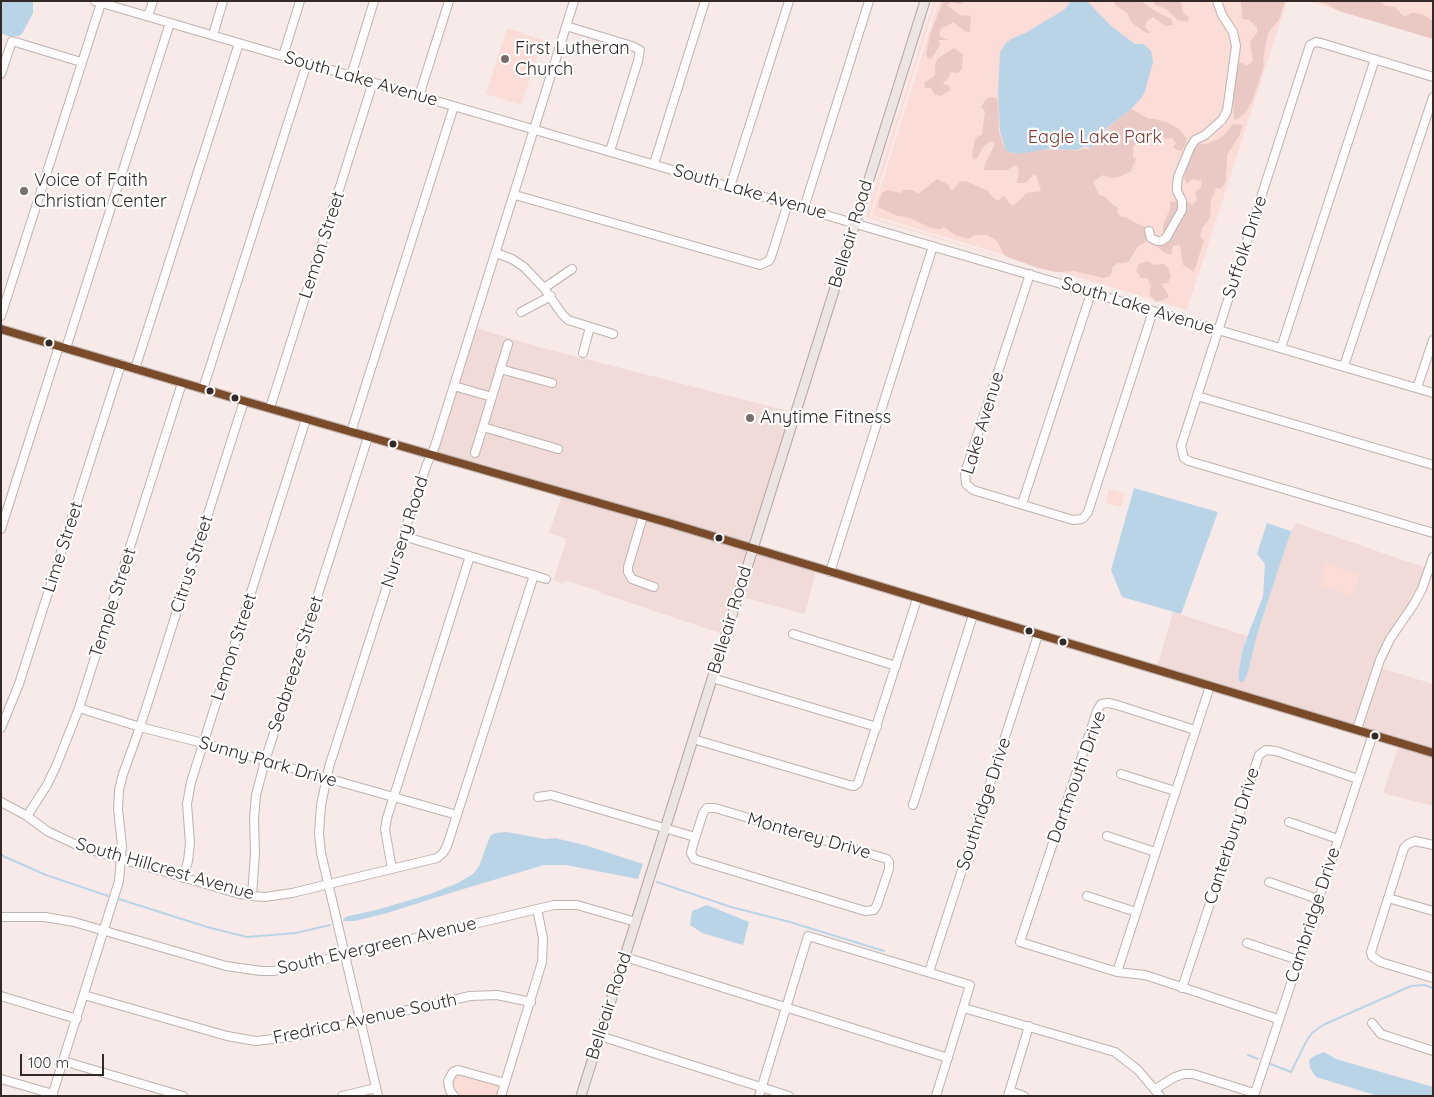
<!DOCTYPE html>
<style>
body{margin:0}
#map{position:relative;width:1434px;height:1097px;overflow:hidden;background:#f8eae8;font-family:Quicksand,sans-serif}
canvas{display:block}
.frame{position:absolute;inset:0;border:2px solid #342927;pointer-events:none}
.scale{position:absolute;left:20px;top:1054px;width:84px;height:22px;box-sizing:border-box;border:2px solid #342927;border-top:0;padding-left:6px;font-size:15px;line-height:18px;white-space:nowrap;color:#342927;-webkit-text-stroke:4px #fff;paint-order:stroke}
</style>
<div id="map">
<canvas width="1434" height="1097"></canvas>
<div class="frame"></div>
<div class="scale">100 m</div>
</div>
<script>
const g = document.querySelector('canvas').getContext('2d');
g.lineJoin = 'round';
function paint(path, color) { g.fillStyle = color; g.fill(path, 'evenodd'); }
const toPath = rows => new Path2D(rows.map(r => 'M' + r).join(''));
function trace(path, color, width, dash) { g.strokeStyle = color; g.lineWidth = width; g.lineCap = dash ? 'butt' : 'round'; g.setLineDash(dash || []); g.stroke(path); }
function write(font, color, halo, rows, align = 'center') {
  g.font = font + ' Quicksand,sans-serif'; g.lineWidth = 4.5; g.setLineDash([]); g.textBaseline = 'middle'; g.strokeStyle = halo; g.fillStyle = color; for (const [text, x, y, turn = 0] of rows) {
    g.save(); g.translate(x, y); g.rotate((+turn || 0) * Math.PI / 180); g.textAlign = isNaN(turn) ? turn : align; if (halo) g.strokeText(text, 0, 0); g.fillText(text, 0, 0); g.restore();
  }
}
paint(toPath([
 [476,328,539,347,792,412,750,545,551,486,498,468,436,452,456,389,487,398,470,455,475,456,484,430,561,453,562,448,485,425,502,372,554,387,556,382,503,367,509,346,504,344,489,393,458,384],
 [562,495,639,518,624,572,625,577,630,582,656,590,657,585,633,577,631,568,646,520,748,551,723,634,601,593,599,591,567,581,564,581,563,584,553,580,567,539,549,533],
 [1296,523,1426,568,1419,588,1411,603,1377,659,1354,726,1157,667,1173,612,1247,636,1243,648,1238,675,1240,683,1243,681,1248,672,1257,635,1291,531],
 [755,553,816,571,805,614,741,597],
 [1381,668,1433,684,1433,750,1361,728],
 [1399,745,1433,756,1433,806,1383,793]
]), '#f1dbd8');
paint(toPath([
 [934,1,936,1,870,214,872,217,1002,257,1006,259,866,217],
 [939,1,1287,1,1187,310,872,215],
 [1307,1,1433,1,1433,38],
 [507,28,543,40,521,105,486,94],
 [1109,489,1125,493,1121,507,1105,503],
 [1326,564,1360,575,1353,596,1319,585],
 [459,1073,497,1084,499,1088,497,1096,461,1096,453,1092,451,1084,453,1077]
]), '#fbdcd6');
paint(toPath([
 [943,1,964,1,961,4,951,2,947,5,960,15,971,16,970,32,965,31,953,22,947,26,941,28,939,36,949,40,939,40,940,45,932,58,928,59,926,54,930,35],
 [1114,1,1139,1,1144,3,1153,10,1171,19,1173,25,1165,26,1153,17,1147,21,1145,27,1151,33,1146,33,1131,22,1127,13,1115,5],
 [1154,1,1180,1,1182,6,1183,14,1189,17,1188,22,1178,20,1166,9,1155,5],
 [1241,1,1285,1,1279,20,1271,29,1267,37,1263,61,1264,66,1252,101,1246,112,1238,119,1234,120,1233,93,1237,64,1242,62,1246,66,1253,61,1250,42,1257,33,1257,27,1249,20,1242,19],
 [1314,1,1381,1,1385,6,1395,7,1404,17,1412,13,1422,14,1433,21,1433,39,1339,11,1327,4],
 [954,48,963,54,962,69,957,73,950,72,949,77,944,82,943,85,948,85,951,90,940,96,934,94,931,88,925,88,924,83,935,75,935,64,938,58],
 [991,97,996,98,998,101,999,132,1002,142,1006,151,1014,154,1044,150,1072,150,1076,151,1083,149,1089,149,1098,144,1108,128,1131,109,1149,119,1156,119,1168,123,1179,129,1187,139,1182,151,1177,150,1173,147,1176,143,1172,138,1166,139,1160,133,1142,137,1133,147,1133,157,1136,159,1131,171,1119,177,1111,178,1103,175,1093,182,1099,195,1104,196,1113,205,1118,208,1117,213,1121,217,1126,217,1139,225,1148,228,1146,242,1138,246,1129,261,1124,263,1118,263,1112,267,1112,272,1110,276,1103,278,1074,271,1056,272,1038,268,1005,256,997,241,987,235,974,235,969,239,955,235,944,227,941,229,931,228,910,218,895,215,878,207,879,200,882,193,888,190,900,193,904,190,913,190,918,194,937,179,949,185,951,191,960,182,966,181,988,191,993,198,999,201,1002,197,1005,196,1009,203,1013,206,1027,193,1041,191,1037,177,1034,174,1026,183,1017,183,1019,170,1016,165,1007,170,984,170,985,164,995,144,991,141,984,146,977,158,973,160,972,154,975,140,978,136,982,135,985,111,981,107,987,98],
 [1233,124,1243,125,1239,136,1227,155,1226,181,1221,189,1216,188,1211,200,1210,218,1202,228,1200,237,1204,240,1194,272,1183,265,1180,245,1173,246,1171,255,1163,252,1157,246,1163,237,1163,225,1170,209,1170,202,1185,200,1192,205,1197,200,1195,192,1201,187,1202,181,1192,179,1187,184,1184,178,1189,158,1194,149,1199,144,1207,144,1222,137],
 [1147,261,1154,265,1163,264,1168,268,1171,275,1168,283,1161,284,1165,289,1169,297,1163,300,1156,302,1149,294,1151,286,1147,278,1141,278,1136,270,1139,264]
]), '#eac8c3');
paint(toPath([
 [1,1,33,1,33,13,22,34,19,36,8,36,1,33],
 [1071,1,1087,1,1111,26,1135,44,1144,44,1151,51,1153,62,1145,91,1142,97,1130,110,1108,127,1096,145,1090,148,1085,146,1077,150,1049,149,1017,154,1006,151,1000,131,998,93,1000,52,1006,43,1013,38,1025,33,1064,10],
 [1134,488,1218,512,1181,614,1122,597,1111,570],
 [1267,523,1291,531,1257,635,1248,672,1244,681,1240,683,1238,675,1243,648,1263,596,1265,564,1257,554],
 [507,832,545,839,555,838,588,846,643,864,638,879,566,865,544,865,460,890,387,913,355,921,343,921,345,917,349,916,380,909,430,894,458,883,473,874,479,866,490,836,495,833],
 [707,905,749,922,743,945,702,933,690,925,692,911],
 [1324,1052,1336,1059,1433,1087,1433,1096,1378,1096,1316,1077,1310,1068,1309,1060,1314,1056]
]), '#bad4e7');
trace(toPath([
 [1,854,5,857,46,875,108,896],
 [657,882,731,907,790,922,884,951],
 [119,899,207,927,247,937,296,933,330,925],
 [1248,1055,1258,1059],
 [1268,1063,1291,1072,1307,1040,1312,1033,1323,1025,1411,986,1425,985,1433,988]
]), '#bad4e7', 2);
const minor = toPath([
 [95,1,1433,393],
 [148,16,153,1],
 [566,26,632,46,640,50,638,61,610,151],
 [213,35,223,1],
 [283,56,300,1],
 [1,74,12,41,81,62],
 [351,76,374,1],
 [1433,77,1321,43,1316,42,1310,45,1181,446,1184,458,1189,461,1433,533],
 [419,96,449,1],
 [654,164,705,1],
 [730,187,789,1],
 [515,195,760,265,769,261,771,257,788,203],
 [804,208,869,1],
 [1149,231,1151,238,1157,241,1161,241,1166,238,1182,210,1182,201,1177,191,1177,186,1178,177,1190,148,1195,140,1205,135,1222,120,1227,111,1236,46,1233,32,1222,15,1217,1],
 [496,253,512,259,524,267,544,288,562,314,568,320,613,334],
 [1030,274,965,473,966,484,973,490,1073,520,1082,519,1085,516,1088,512,1153,311],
 [544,288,572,269],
 [521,312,551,296],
 [1,316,101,3],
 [1,329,244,401,669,523,1433,753],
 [66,348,170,23],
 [1281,348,1375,59],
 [583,353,590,327],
 [1344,366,1433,97],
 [135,369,239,43],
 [500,369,552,383],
 [454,386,492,397],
 [1417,388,1433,340],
 [203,389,307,63],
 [1197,396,1433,465],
 [270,408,373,82],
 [483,427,558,449],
 [351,432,454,106],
 [475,453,508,344],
 [1022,504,1091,293],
 [643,516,628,567,628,572,632,579,654,587],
 [1,529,59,346],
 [403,536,546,579],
 [830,572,933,246],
 [793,634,896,666],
 [712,678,877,727],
 [79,708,140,727,203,743,457,815],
 [1,728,19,684,121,364],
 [1357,729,1380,660,1390,639,1414,604,1422,589,1433,557],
 [1195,730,1117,705,1108,703,1101,704,1097,711,1020,942,1117,972,1145,975,1278,1019],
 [693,739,849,785,854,786,858,783,917,599],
 [1121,774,1175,791],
 [538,797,551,795,695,837],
 [1,802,27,816,47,831,81,847,236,893,252,896,265,897,292,893,437,858,443,853,447,846,534,575],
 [913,805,973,615],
 [707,808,715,808,887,859,889,862,889,869,877,905,874,910,865,911,694,859,691,853,693,845,703,813,707,808],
 [27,816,47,785,57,764,79,708,182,383],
 [1289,822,1338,839],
 [1107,836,1155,852],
 [1433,845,1415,841,1408,844,1404,848,1371,952,1372,956,1380,962,1433,978],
 [392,869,385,829,387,818,470,556],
 [183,878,188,861,190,843,187,804,191,782,306,419],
 [1269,882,1318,899],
 [252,896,255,853,254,819,256,795,265,761,368,437],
 [1087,896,1136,912],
 [1388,898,1433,911],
 [1,917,45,917,74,922,226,966,261,971,273,971,302,965,554,905,577,905,636,922],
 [1247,943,1298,960],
 [625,957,948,1058],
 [929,972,1038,635],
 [1117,972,1210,686],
 [1182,988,1259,755,1266,750,1276,751,1358,779],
 [84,995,227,1036,256,1041,290,1037,470,996,497,995,531,1002],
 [1,996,77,1019],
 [964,1008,1115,1052,1138,1070,1160,1096],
 [1372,1023,1381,1034,1433,1051],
 [600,1036,789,1096],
 [63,1061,183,1096],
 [1,1079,53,1094],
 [1155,1089,1175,1077,1184,1074,1193,1074,1254,1093],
 [1010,1091,1024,1096],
 [52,1096,119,881,122,846,118,809,119,790,123,774,140,727,244,401],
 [342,1096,376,1088],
 [378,1096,321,853,319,833,321,805,329,767,403,536,427,464,435,446,574,1],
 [454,1096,450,1091,448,1081,453,1072,458,1070,505,1083],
 [501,1096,542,962,543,938,537,909],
 [759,1096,808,936,970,985,936,1096],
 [1008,1096,1029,1026],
 [1254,1096,1373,734]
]);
const major = toPath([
 [581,1096,925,1]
]);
trace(minor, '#bdb2b0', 10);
trace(major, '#b5a5a2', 11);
trace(minor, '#fefcfc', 8);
trace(major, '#ede5e4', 9);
trace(toPath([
 [1,329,244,401,669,523,1433,753]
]), '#7a4b2a', 8);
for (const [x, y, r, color] of [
 [505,59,5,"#796d6b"],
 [24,191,5,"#796d6b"],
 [49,343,4.5,"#342927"],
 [210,391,4.5,"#342927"],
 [235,398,4.5,"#342927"],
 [750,418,5,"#796d6b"],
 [393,444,4.5,"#342927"],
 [719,538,4.5,"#342927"],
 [1029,631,4.5,"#342927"],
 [1063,642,4.5,"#342927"],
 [1375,736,4.5,"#342927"]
]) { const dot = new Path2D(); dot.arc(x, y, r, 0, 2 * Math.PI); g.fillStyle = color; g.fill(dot); trace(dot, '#fff', 2); }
write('18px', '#342927', '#fff', [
 ["First Lutheran",515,49],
 ["Church",515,70],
 ["Voice of Faith",34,181],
 ["Christian Center",34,202],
 ["Anytime Fitness",760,418]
], 'left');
write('18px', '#342927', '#fff', [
 ["South Lake Avenue",361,79,16],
 ["South Lake Avenue",750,192,16],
 ["Belleair Road",851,234,-73],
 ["Lemon Street",322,245,-72],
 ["Suffolk Drive",1245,247,-72],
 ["South Lake Avenue",1138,306,17],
 ["Lake Avenue",983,423,-73],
 ["Nursery Road",405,532,-72],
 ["Lime Street",63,547,-72],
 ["Citrus Street",192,564,-72],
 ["Temple Street",113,603,-72],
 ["Belleair Road",730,620,-73],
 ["Lemon Street",234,647,-72],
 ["Seabreeze Street",296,664,-72],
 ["Sunny Park Drive",268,762,16],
 ["Dartmouth Drive",1077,777,-70],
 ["Southridge Drive",984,804,-72],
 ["Monterey Drive",809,836,16],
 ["Canterbury Drive",1232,836,-72],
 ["South Hillcrest Avenue",165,869,16],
 ["Cambridge Drive",1313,915,-72],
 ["South Evergreen Avenue",377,946,-13],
 ["Belleair Road",609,1006,-72],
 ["Fredrica Avenue South",365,1019,-12]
]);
write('18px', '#7e3e34', '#fff', [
 ["Eagle Lake Park",1095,138]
]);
</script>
